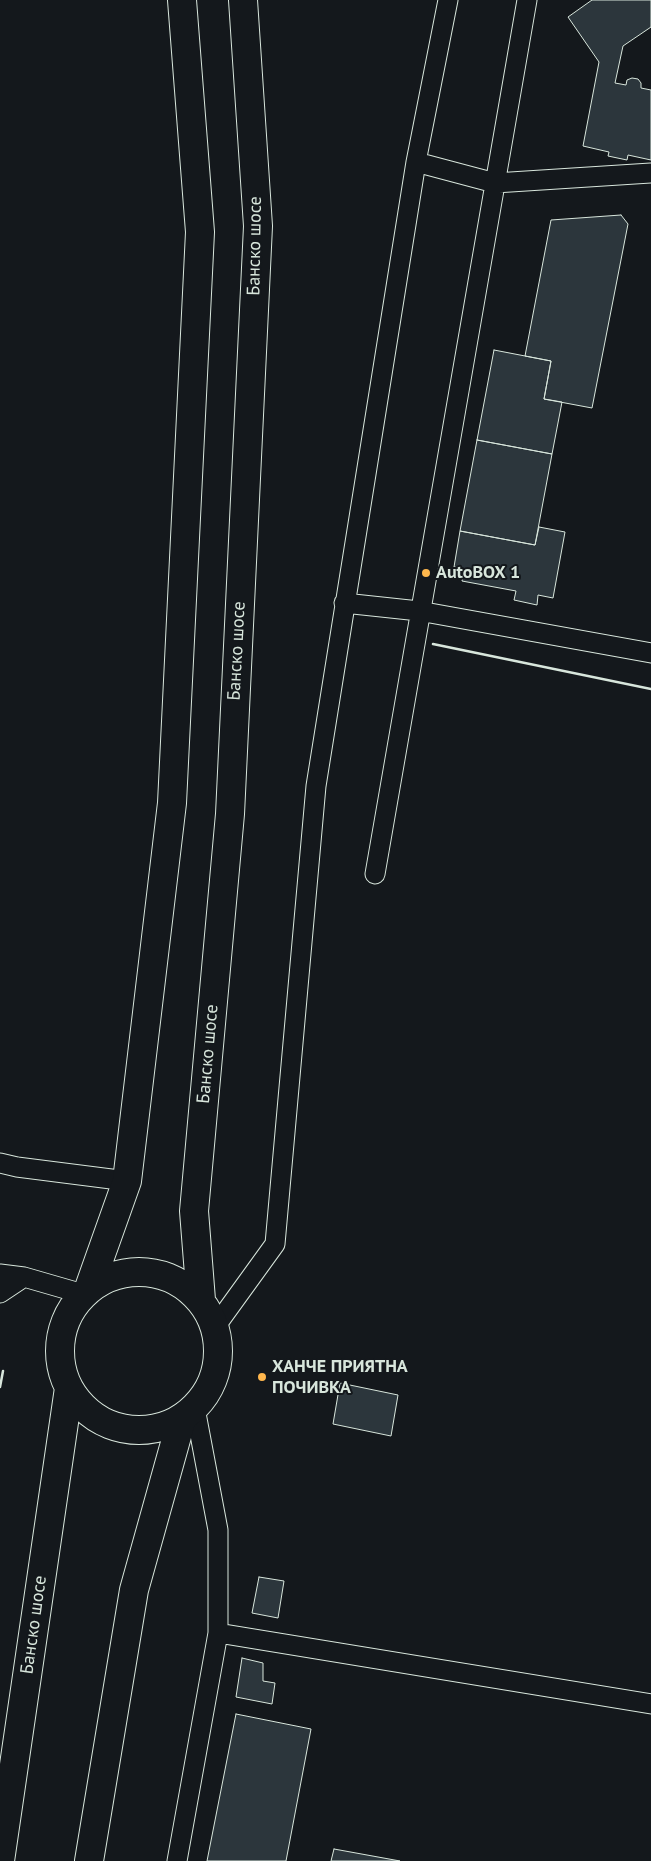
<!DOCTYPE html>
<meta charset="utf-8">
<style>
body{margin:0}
canvas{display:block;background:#14181c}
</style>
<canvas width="651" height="1861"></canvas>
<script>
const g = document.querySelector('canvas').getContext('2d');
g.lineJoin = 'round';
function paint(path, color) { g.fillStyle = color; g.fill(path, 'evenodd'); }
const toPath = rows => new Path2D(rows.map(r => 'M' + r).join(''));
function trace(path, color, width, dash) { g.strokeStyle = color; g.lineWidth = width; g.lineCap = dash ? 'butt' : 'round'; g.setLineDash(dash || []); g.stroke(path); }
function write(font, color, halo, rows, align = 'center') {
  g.font = font + ' "PT Sans",sans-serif'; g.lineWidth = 4; g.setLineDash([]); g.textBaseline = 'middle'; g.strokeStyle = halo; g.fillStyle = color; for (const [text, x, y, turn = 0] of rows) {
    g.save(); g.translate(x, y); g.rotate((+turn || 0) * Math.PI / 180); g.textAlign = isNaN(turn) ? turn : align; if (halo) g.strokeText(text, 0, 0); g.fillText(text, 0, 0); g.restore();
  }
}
const building = toPath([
 [592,0,651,0,651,27,623,46,615,83,626,85,627,80,632,78,638,79,641,83,641,88,651,90,651,160,628,155,627,160,608,156,609,152,583,146,599,62,568,17,592,0],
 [621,215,628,224,592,408,544,399,551,361,525,356,551,220,621,215],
 [494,350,551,361,544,399,562,402,552,454,477,440,494,350],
 [477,440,552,454,535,545,460,531,477,440],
 [539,527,565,532,553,598,538,595,537,605,514,600,516,591,462,581,464,569,454,567,460,531,535,545,539,527],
 [340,1383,398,1395,391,1436,333,1424,340,1383],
 [259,1577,284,1581,278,1618,252,1613,259,1577],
 [242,1658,263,1663,263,1681,275,1683,272,1704,236,1697,242,1658],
 [236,1714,311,1729,286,1861,207,1861,236,1714],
 [334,1849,400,1861,331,1861,334,1849]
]);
paint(building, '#2c363c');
trace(building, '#d8e6dc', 1);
const service = toPath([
 [416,162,495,183,651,173],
 [344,603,419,611,651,653],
 [375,874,527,0],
 [0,1163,17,1167,127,1181],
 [0,1274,24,1277,83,1294],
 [0,1293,24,1277],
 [215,1327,275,1244,316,786,416,162,448,0],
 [195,1408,218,1530,218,1633,651,1704],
 [177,1861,218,1633]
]);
const secondary = toPath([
 '60 1351a79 79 0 1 1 158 0a79 79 0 1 1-158 0Z',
 [89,1288,127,1181,172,803,200,232,182,0],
 [201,1300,194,1211,230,814,258,226,243,0],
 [0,1861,69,1388],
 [89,1861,134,1590,182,1418]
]);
trace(service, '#d8e6dc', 21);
trace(secondary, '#d8e6dc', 30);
trace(service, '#14181c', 19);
trace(secondary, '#14181c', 28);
trace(toPath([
 [433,644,651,689],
 [0,1387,3,1371]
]), '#d8e6dc', 2.5);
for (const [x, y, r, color] of [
 [426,573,5,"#ffb74d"],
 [262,1377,5,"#ffb74d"]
]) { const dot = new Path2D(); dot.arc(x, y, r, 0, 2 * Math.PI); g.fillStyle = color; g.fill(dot); trace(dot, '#14181c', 2); }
write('18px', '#d8e6dc', '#14181c', [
 ["Банско шосе",255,246,-89],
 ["Банско шосе",237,651,-87],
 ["Банско шосе",208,1054,-85],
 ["Банско шосе",34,1625,-82]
]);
write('bold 18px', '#d8e6dc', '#14181c', [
 ["AutoBOX 1",436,573],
 ["ХАНЧЕ ПРИЯТНА",272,1367],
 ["ПОЧИВКА",272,1388]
], 'left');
</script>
